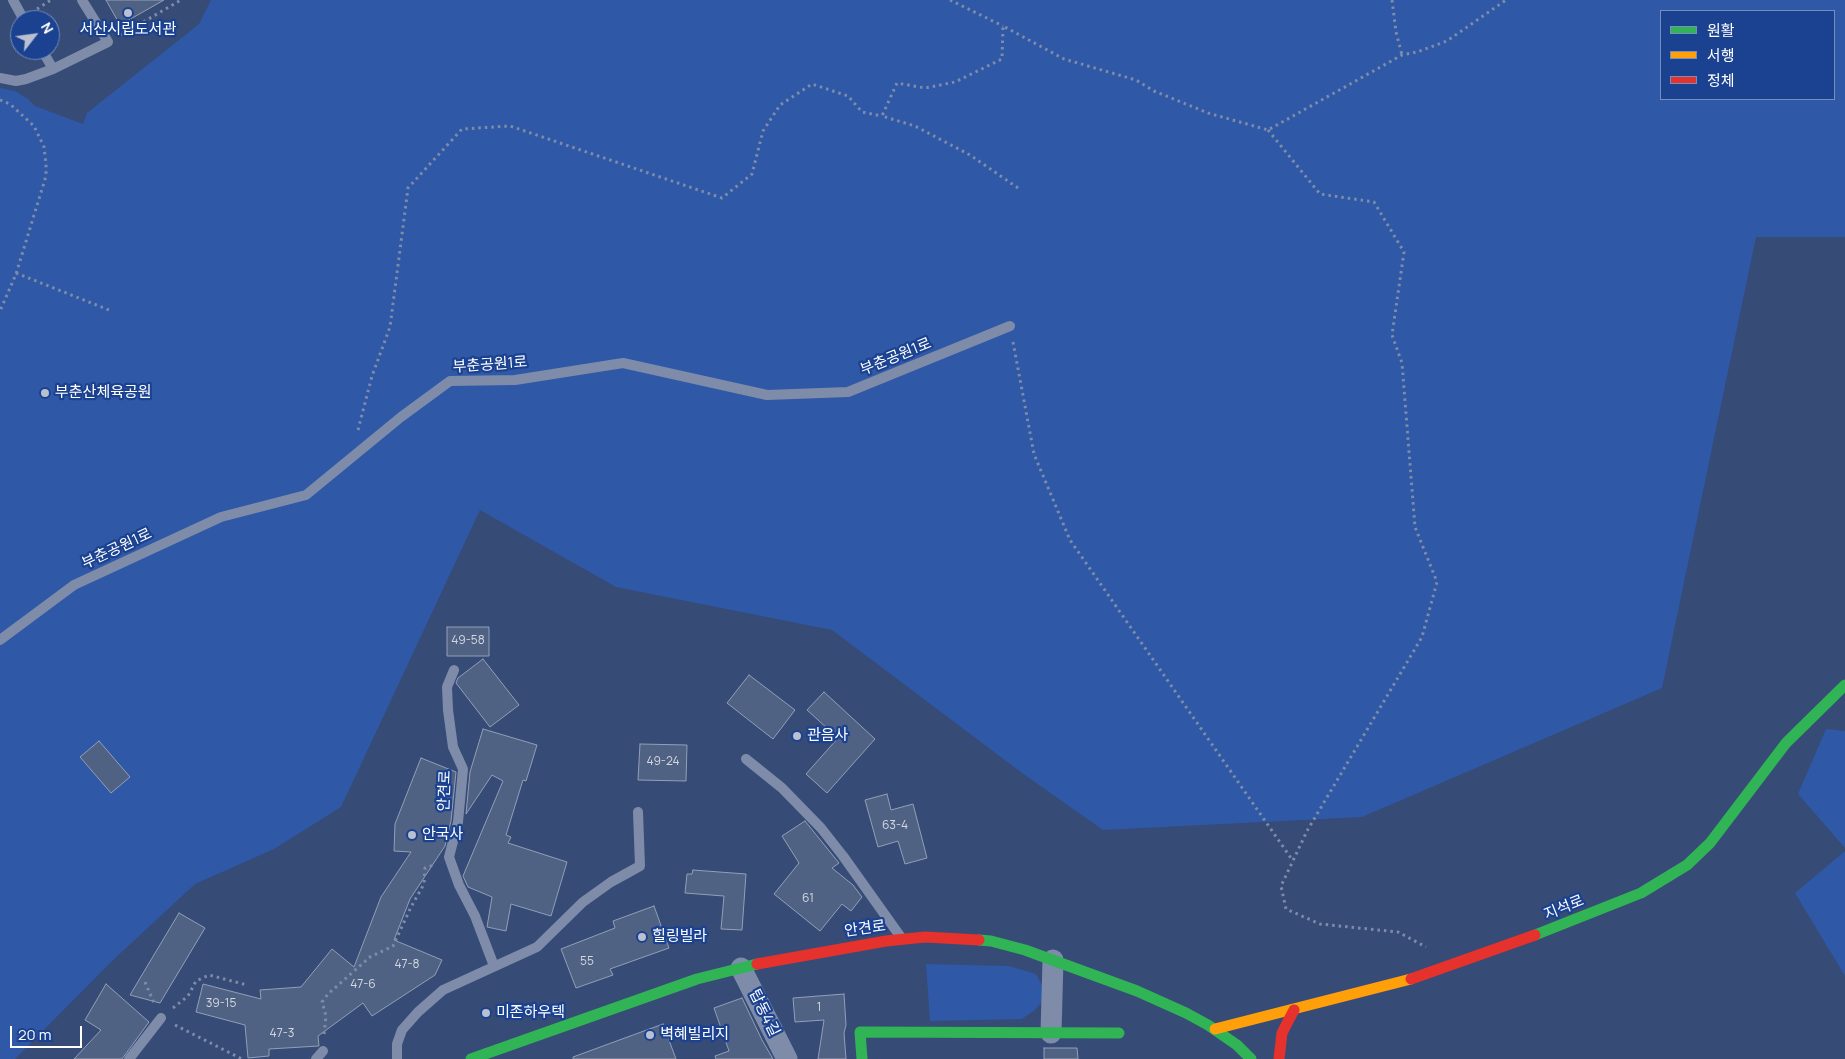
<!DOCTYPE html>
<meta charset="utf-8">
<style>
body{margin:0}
#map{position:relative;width:1845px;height:1059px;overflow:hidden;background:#364b76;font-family:Manrope,"Noto Sans KR",sans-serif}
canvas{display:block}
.legend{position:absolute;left:1660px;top:10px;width:175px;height:90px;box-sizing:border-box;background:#1b4291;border:1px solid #768ebd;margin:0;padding:6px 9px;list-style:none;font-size:15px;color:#fff}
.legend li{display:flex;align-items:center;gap:10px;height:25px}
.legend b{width:25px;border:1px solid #768ebd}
.north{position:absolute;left:10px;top:10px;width:50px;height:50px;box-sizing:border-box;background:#1b4291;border:1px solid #768ebd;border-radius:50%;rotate:60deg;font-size:14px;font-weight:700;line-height:20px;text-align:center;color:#fff}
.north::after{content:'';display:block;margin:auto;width:18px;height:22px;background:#b9c0cf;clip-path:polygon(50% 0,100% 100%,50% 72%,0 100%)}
.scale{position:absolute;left:10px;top:1026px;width:72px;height:22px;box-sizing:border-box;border:2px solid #fff;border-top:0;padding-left:6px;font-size:15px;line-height:18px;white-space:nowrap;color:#fff;-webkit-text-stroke:4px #1b4291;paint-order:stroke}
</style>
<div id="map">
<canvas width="1845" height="1059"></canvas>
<ul class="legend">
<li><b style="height:6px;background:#30b455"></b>원활</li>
<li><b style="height:6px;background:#ff9f0a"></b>서행</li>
<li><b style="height:6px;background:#e5322d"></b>정체</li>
</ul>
<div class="north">N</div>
<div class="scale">20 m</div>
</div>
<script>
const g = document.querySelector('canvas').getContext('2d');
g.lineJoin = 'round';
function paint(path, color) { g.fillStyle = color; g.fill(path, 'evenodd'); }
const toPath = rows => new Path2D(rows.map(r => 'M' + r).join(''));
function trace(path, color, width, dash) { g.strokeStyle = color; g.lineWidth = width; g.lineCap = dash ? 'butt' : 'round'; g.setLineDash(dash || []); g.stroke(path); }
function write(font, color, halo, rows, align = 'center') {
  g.font = font + ' Manrope,"Noto Sans KR",sans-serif'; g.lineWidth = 4.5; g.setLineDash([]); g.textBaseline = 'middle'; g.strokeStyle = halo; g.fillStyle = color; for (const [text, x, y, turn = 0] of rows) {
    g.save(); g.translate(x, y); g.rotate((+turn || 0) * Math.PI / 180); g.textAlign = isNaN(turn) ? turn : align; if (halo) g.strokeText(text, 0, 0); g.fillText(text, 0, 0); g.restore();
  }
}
paint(toPath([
 [211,0,1845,0,1845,237,1756,237,1662,688,1362,817,1103,830,1022,773,832,630,616,587,480,510,341,807,274,849,195,884,111,962,15,1059,0,1059,0,88,15,91,28,99,35,106,83,124,87,113,199,24],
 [1661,11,1834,11,1834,99,1661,99],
 [1826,729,1845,731,1845,848,1798,794],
 [1845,851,1845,976,1795,893],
 [926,964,1009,966,1036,974,1044,989,1044,1000,1035,1010,1022,1019,930,1021]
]), '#2f58a7');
const building = toPath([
 [106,0,164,0,120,25,106,0],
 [447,627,489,627,489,656,447,656,447,627],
 [483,659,519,705,490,727,456,683,458,678,483,659],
 [749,675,795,710,773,739,727,703,749,675],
 [824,692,875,739,827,793,806,774,838,738,807,710,824,692],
 [483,729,537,745,526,781,523,780,506,835,511,837,508,843,567,862,551,916,511,904,506,931,487,927,492,897,468,887,463,876,503,781,492,775,466,814,470,772,483,729],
 [99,741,130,777,111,793,80,757,99,741],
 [640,744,687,745,686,781,638,780,640,744],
 [421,758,456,772,451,821,445,846,410,899,394,940,442,960,435,975,372,1016,363,1003,318,1036,319,1046,269,1049,269,1056,248,1058,245,1025,196,1012,203,984,261,999,260,990,301,987,332,949,354,967,381,897,411,852,394,851,395,824,421,758],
 [887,794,891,810,913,804,927,858,905,864,898,841,878,847,865,800,887,794],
 [805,821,839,863,832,868,853,885,862,897,851,911,842,904,820,931,774,894,799,863,782,836,805,821],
 [693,870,746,874,742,930,721,929,724,896,685,893,687,874,692,874,693,870],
 [654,906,669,948,610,969,613,975,576,988,561,949,615,928,613,921,654,906],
 [179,913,205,928,160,1003,130,995,179,913],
 [106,984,149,1022,122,1059,74,1059,101,1030,85,1020,106,984],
 [844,994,846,1025,844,1033,846,1059,818,1059,824,1020,795,1022,793,998,844,994],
 [742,998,762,1040,773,1059,716,1059,715,1056,729,1051,714,1008,742,998],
 [663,1024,676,1059,573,1059,573,1057,663,1024],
 [1044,1048,1077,1048,1078,1059,1044,1059,1044,1048]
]);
paint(building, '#506284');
trace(building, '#929fb7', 1);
trace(toPath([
 [950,0,1003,26],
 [1392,0,1396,32,1402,55],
 [37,9,51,0],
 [121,35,181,0],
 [0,100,10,104,34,126,44,147,46,164,46,176,16,274,0,311],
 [1268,130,1320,194,1374,202,1404,252,1392,335,1402,363,1415,527,1437,582,1422,637,1307,831,1281,886,1286,909,1320,924,1398,932,1426,947],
 [1018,188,970,155,915,126,882,116,897,83,925,88,955,82,1002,59,1003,26,1064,59,1136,80,1154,91,1208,113,1268,130,1402,55,1417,52,1447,41,1506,0],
 [16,273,109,310],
 [1013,342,1034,454,1070,540,1293,861],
 [358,430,372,376,390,327,408,188,462,129,510,126,722,198,752,174,763,131,780,105,812,84,848,96,862,112,882,116],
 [145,982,154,1003],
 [173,1008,188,996,196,981,209,975,247,985],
 [175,1025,242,1059],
 [324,1034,326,1016,322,1002,328,994,370,957,393,946,411,907,424,884,425,868,434,865]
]), '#7e8ca9', 3, [2.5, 4]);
trace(toPath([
 [13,0,24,20],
 [42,50,53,69],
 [0,78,16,81,26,79,53,69,108,42,82,0],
 [0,640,74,585,221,517,306,495,401,417,450,381,515,380,623,363,767,395,848,392,1010,326],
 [454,670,447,687,448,710,453,747,463,769,458,822,449,857,459,885,475,916,494,966],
 [746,759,782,788,821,828,843,856,900,936],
 [129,1059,161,1018],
 [316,1059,323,1051],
 [397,1059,397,1044,402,1030,418,1012,443,990,537,947,583,902,611,882,640,866,638,812]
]), '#7e8ca9', 10);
trace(toPath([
 [741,968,787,1059],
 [1051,1033,1053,960]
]), '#7e8ca9', 21);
trace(toPath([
 [1535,935,1641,893,1687,865,1710,843,1786,743,1845,685],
 [979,940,991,941,1025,950,1137,991,1186,1013,1208,1025,1237,1045,1251,1059],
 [471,1059,697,979,757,964],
 [862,1059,860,1032,1119,1033]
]), '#30b455', 11);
trace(toPath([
 [1215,1029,1411,979]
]), '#ff9f0a', 11);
trace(toPath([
 [757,964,886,941,925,937,979,940],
 [1411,979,1535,935],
 [1279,1059,1282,1033,1294,1010]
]), '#e5322d', 11);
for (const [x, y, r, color] of [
 [128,13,5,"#b9c0cf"],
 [45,393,5,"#b9c0cf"],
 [797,736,5,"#b9c0cf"],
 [412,835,5,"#b9c0cf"],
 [642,937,5,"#b9c0cf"],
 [486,1013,5,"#b9c0cf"],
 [650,1035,5,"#b9c0cf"]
]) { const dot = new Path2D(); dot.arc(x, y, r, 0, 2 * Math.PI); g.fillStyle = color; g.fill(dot); trace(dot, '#1b4291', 2); }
write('12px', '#d3d8e0', null, [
 ["49-58",468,641],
 ["49-24",663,762],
 ["63-4",895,826],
 ["61",808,899],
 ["55",587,962],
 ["47-8",407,965],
 ["47-6",363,985],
 ["39-15",221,1004],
 ["1",819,1008],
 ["47-3",282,1034]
]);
write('15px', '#fff', '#1b4291', [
 ["서산시립도서관",128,30,"center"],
 ["부춘산체육공원",55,393],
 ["관음사",807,736],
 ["안국사",422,835],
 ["힐링빌라",652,937],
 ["미존하우텍",496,1013],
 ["벽혜빌리지",660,1035]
], 'left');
write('15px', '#fff', '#1b4291', [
 ["부춘공원1로",896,357,-22],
 ["부춘공원1로",490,365,-4],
 ["부춘공원1로",117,549,-25],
 ["안견로",445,791,-88],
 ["지석로",1564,908,-22],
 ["안견로",865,929,-8],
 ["탑동4길",764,1013,64]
]);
</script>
